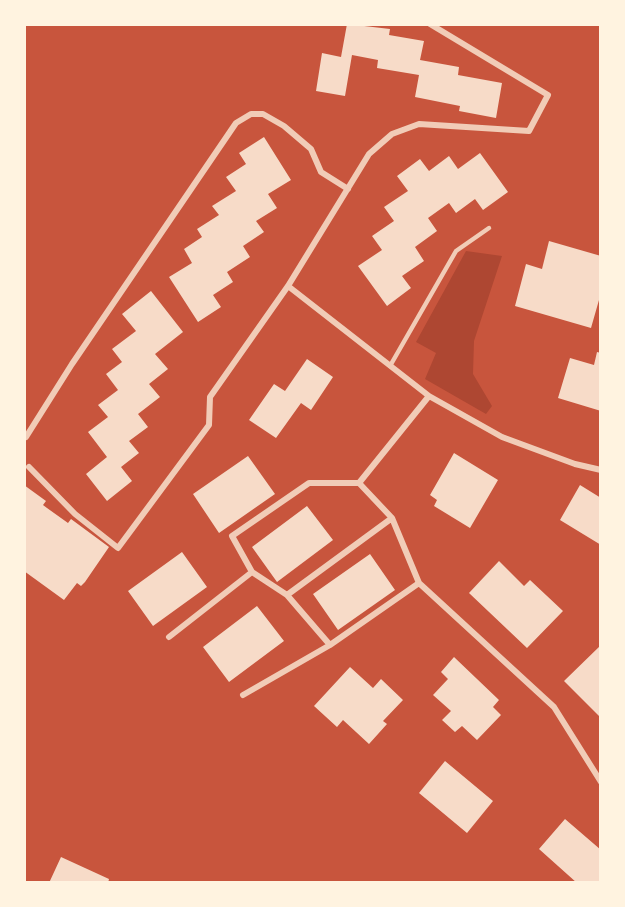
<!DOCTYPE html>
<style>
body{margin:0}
#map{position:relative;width:625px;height:907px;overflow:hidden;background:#c8553d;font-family:"Sofia Sans Condensed",sans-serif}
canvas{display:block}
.frame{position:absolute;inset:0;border:26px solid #fff3e0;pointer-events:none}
</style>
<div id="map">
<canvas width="625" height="907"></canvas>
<div class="frame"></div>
</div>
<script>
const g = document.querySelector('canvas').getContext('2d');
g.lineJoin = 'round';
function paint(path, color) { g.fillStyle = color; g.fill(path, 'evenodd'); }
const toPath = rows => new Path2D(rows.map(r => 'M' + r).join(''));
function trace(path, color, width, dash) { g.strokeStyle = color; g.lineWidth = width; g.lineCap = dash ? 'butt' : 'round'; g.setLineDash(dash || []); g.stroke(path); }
paint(toPath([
 [466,251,502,256,474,341,473,374,492,406,486,414,425,379,436,353,416,342]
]), '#ae4732');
paint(toPath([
 [347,24,390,29,389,35,424,41,420,60,459,67,458,75,502,83,496,118,459,111,460,106,415,97,419,75,377,68,378,60,352,55,345,96,316,91,322,53,341,57],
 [264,137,291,180,268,194,277,208,256,221,264,232,243,246,250,257,227,272,233,282,213,295,221,307,198,322,169,277,192,263,184,249,202,237,197,229,219,215,212,206,236,191,226,177,246,164,239,153],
 [480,153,508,192,483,210,475,199,456,213,449,203,428,218,437,231,415,247,424,261,402,276,411,288,387,306,358,266,382,250,372,236,394,221,384,207,408,191,397,176,420,159,429,171,449,156,458,169],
 [549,241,601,256,601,293,591,328,515,306,526,264,542,269],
 [151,291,183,332,155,354,168,369,149,384,160,397,138,414,148,427,129,441,139,453,121,467,132,481,107,501,86,474,107,457,88,432,108,417,98,405,118,390,106,374,122,362,112,349,136,331,122,314],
 [597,352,601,353,601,411,558,398,570,358,594,365],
 [307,359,333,377,311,410,301,403,276,438,249,420,274,384,285,391],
 [454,453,498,480,470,528,434,506,437,500,430,495],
 [248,456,275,494,219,533,193,494],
 [24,485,46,501,43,505,47,508,68,523,71,519,109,547,85,582,81,586,77,583,64,600,24,571],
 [580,485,601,498,601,545,560,520],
 [307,506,333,540,277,582,252,547],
 [182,552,207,587,153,626,128,591],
 [370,554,395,590,338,630,313,594],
 [499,561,524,586,530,580,563,611,527,648,469,593],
 [257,606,284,641,229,682,203,647],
 [601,645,601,718,564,681],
 [454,657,499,700,493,707,501,715,477,740,462,726,455,732,442,720,451,711,433,695,448,679,441,672],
 [350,667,373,688,381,679,403,700,383,721,387,724,369,744,343,720,337,727,314,706],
 [445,761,493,801,467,833,419,793],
 [565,819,601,850,601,883,577,883,539,849],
 [61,857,109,879,108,883,49,883]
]), '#f7dbc8');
trace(toPath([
 [390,366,456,251,489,228]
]), '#f1ccb7', 4.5);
trace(toPath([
 [288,286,429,396,502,437,575,464,601,470],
 [429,396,359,483,392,518,419,583,554,707,601,782],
 [26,437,72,364,236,123,251,114,263,114,284,126,311,149,321,172,348,189],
 [29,467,75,514,118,548,209,425,210,397,288,286,369,154,392,134,419,124,529,131,548,95,430,24],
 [252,572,232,536,309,483,359,483],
 [169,637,252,572,287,595],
 [330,645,287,595,392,518],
 [243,695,330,645,419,583]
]), '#f1ccb7', 6);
</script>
